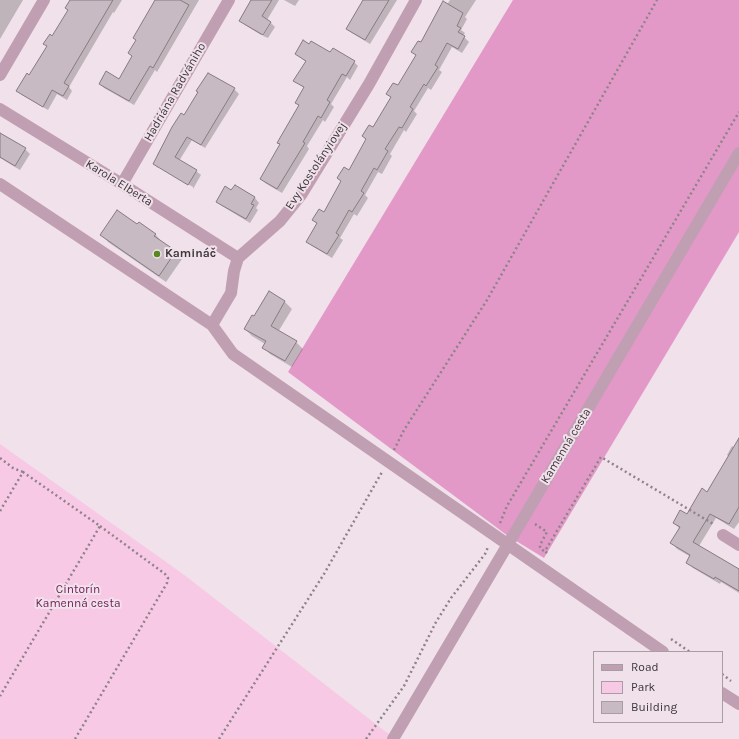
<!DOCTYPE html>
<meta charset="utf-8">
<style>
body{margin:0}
#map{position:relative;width:739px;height:739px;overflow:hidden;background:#f0e1ea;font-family:Karla,sans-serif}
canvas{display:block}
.legend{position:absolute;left:593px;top:651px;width:130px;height:72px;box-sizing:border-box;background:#f0e1ea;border:1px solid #a89da3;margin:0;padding:5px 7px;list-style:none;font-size:12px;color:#3c3639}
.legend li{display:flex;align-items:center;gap:8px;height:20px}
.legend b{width:20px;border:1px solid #a89da3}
</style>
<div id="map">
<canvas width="739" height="739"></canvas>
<ul class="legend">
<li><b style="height:5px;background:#c19fb3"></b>Road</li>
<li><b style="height:11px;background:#f8c9e5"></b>Park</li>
<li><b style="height:11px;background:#c8bac2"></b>Building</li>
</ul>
</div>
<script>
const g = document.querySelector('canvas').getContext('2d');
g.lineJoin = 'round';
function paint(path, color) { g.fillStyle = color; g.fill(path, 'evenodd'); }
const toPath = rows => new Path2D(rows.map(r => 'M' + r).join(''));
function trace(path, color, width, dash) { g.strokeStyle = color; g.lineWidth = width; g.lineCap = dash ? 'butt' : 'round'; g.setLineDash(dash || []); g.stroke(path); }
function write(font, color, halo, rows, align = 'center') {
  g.font = font + ' Karla,sans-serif'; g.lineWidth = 4; g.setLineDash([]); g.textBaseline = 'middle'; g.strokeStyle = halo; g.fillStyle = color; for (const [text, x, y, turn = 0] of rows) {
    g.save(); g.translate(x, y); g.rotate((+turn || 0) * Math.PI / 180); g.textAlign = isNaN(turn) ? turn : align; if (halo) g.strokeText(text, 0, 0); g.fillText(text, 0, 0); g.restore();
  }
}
paint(toPath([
 [0,444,183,574,386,732,397,739,0,739]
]), '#f8c9e5');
paint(toPath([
 [513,0,739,0,739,232,544,558,508,536,288,372]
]), '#e399c7');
paint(toPath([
 [0,0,23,0,0,39],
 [71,0,122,0,114,13,113,12,69,87,72,91,67,100,57,94,48,110,22,95,18,91,30,76,47,47,45,44,53,37,69,11,66,8],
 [156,0,199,0,157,72,155,70,134,105,104,88,100,84,119,80,133,57,137,40],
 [253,0,279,0,267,20,270,22,261,35,245,25,240,20],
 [284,0,299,0,295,6],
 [364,0,397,0,370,44,352,33,347,29],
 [450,0,476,0,465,17,467,19,461,30,465,33,463,36,469,42,462,53,452,47,439,70,442,72,431,90,428,88,414,111,417,114,406,132,404,130,390,154,392,156,382,174,378,172,365,195,368,198,357,216,354,214,340,238,343,240,332,258,312,246,307,241,317,224,313,220,325,213,342,182,338,178,349,171,367,140,363,136,374,129,392,98,388,94,398,87,417,56,412,52,421,44],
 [271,23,275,27,268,38,263,36],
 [309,45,354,62,358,66,350,80,347,77,331,104,334,107,325,122,323,120,307,146,309,149,282,193,265,183,261,178,281,145,278,143,300,106,296,102,304,88,295,81,306,62,296,54],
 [234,89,239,94,205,148,192,140,179,161,196,171,201,175,193,189,193,187,158,166,158,168,154,164,158,156,157,155,181,114,185,116],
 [0,137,25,149,30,154,20,170,0,158],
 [235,186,255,198,259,203,256,208,258,210,250,223,222,206,217,202,232,192],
 [155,234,162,242,175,252,182,259,166,282,108,242,102,235],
 [269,293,285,302,292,309,278,332,296,342,303,349,292,367,270,354,263,347,265,344,252,336,245,329,254,318],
 [732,446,738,450,739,447,739,522,734,529,716,518,699,546,739,570,739,593,721,582,720,584,693,568,687,562,691,557,677,549,672,543,679,528,674,523,687,516,708,493,729,457,727,455]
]), '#0003');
const building = toPath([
 [70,0,113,0,64,83,69,86,63,96,52,90,43,107,16,91,27,73,29,75,47,46,43,44,50,34,52,36,68,10,65,8,70,0],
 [155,0,180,0,189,5,153,68,150,66,129,101,99,84,106,71,119,79,132,56,128,53,136,40,133,38,155,0],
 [251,0,272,0,262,16,271,22,263,35,239,21,251,0],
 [363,0,389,0,365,40,346,29,363,0],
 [443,1,463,13,457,26,461,28,458,32,465,36,458,49,447,43,435,65,438,67,426,86,424,84,410,107,413,109,402,128,399,127,385,149,388,151,377,170,374,168,361,191,364,193,352,212,349,210,336,233,339,235,327,254,306,242,317,223,312,220,319,209,324,212,341,181,337,178,344,167,349,170,366,139,362,136,369,125,373,127,391,97,386,94,393,83,398,85,416,55,411,52,418,41,421,42,443,1],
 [303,40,309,44,311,41,330,52,333,48,355,61,346,76,342,74,327,100,330,102,321,118,318,116,303,142,305,143,277,189,260,179,280,144,277,143,299,105,295,103,304,87,293,81,306,61,295,54,303,40],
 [208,73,235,88,201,145,187,137,175,157,197,170,188,185,153,164,172,127,181,113,184,115,198,92,196,91,208,73],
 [0,133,26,148,15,166,0,157,0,133],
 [235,185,255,197,251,204,254,205,246,219,216,202,225,186,231,190,235,185],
 [117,210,137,224,139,222,156,234,154,236,176,251,159,276,100,235,117,210],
 [269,291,285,301,271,326,297,341,285,361,262,348,266,341,244,329,252,315,254,316,269,291],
 [739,438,739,507,729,524,710,514,693,542,739,569,739,591,715,577,714,579,686,563,690,555,670,543,680,527,673,523,680,510,687,514,702,488,707,492,739,438]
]);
paint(building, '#c8bac2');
trace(building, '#877a81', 1);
trace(toPath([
 [394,450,404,430,487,300,657,0],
 [0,458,13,468,23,472],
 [0,511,23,472,100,526,0,696],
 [500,523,507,506,739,112],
 [535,524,547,532,540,545,540,548,544,551],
 [547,553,545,551,601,457,715,525],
 [671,639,690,652],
 [722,674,731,681],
 [75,739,167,583,168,578,165,574,100,526],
 [219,739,324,574,382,472],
 [366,739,404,686,436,622,451,598,485,554,488,547]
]), '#8d8389', 2.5, [2, 3]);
trace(toPath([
 [0,75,44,0],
 [0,109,122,184,238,258],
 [0,184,212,325,233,354,663,652],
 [122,184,229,0],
 [212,325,231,293,234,271,238,258,280,221,301,195,369,84,416,0],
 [723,535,739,545],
 [722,693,739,704],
 [393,739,739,153]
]), '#c19fb3', 12);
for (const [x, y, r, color] of [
 [157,254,4,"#57891f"]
]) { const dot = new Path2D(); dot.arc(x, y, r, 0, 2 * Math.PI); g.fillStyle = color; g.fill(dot); trace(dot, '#f0e1ea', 1.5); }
write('12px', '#3c3639', '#f0e1ea', [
 ["Hadriána Radvániho",175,92,-60],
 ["Evy Kostolányiovej",316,166,-57],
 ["Karola Elberta",119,183,32],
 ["Kamenná cesta",566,446,-59]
]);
write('bold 12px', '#3c3639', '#f0e1ea', [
 ["Kamináč",165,254]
], 'left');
write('12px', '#74205b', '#f0e1ea', [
 ["Cintorín",78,590],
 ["Kamenná cesta",78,604]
]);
</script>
